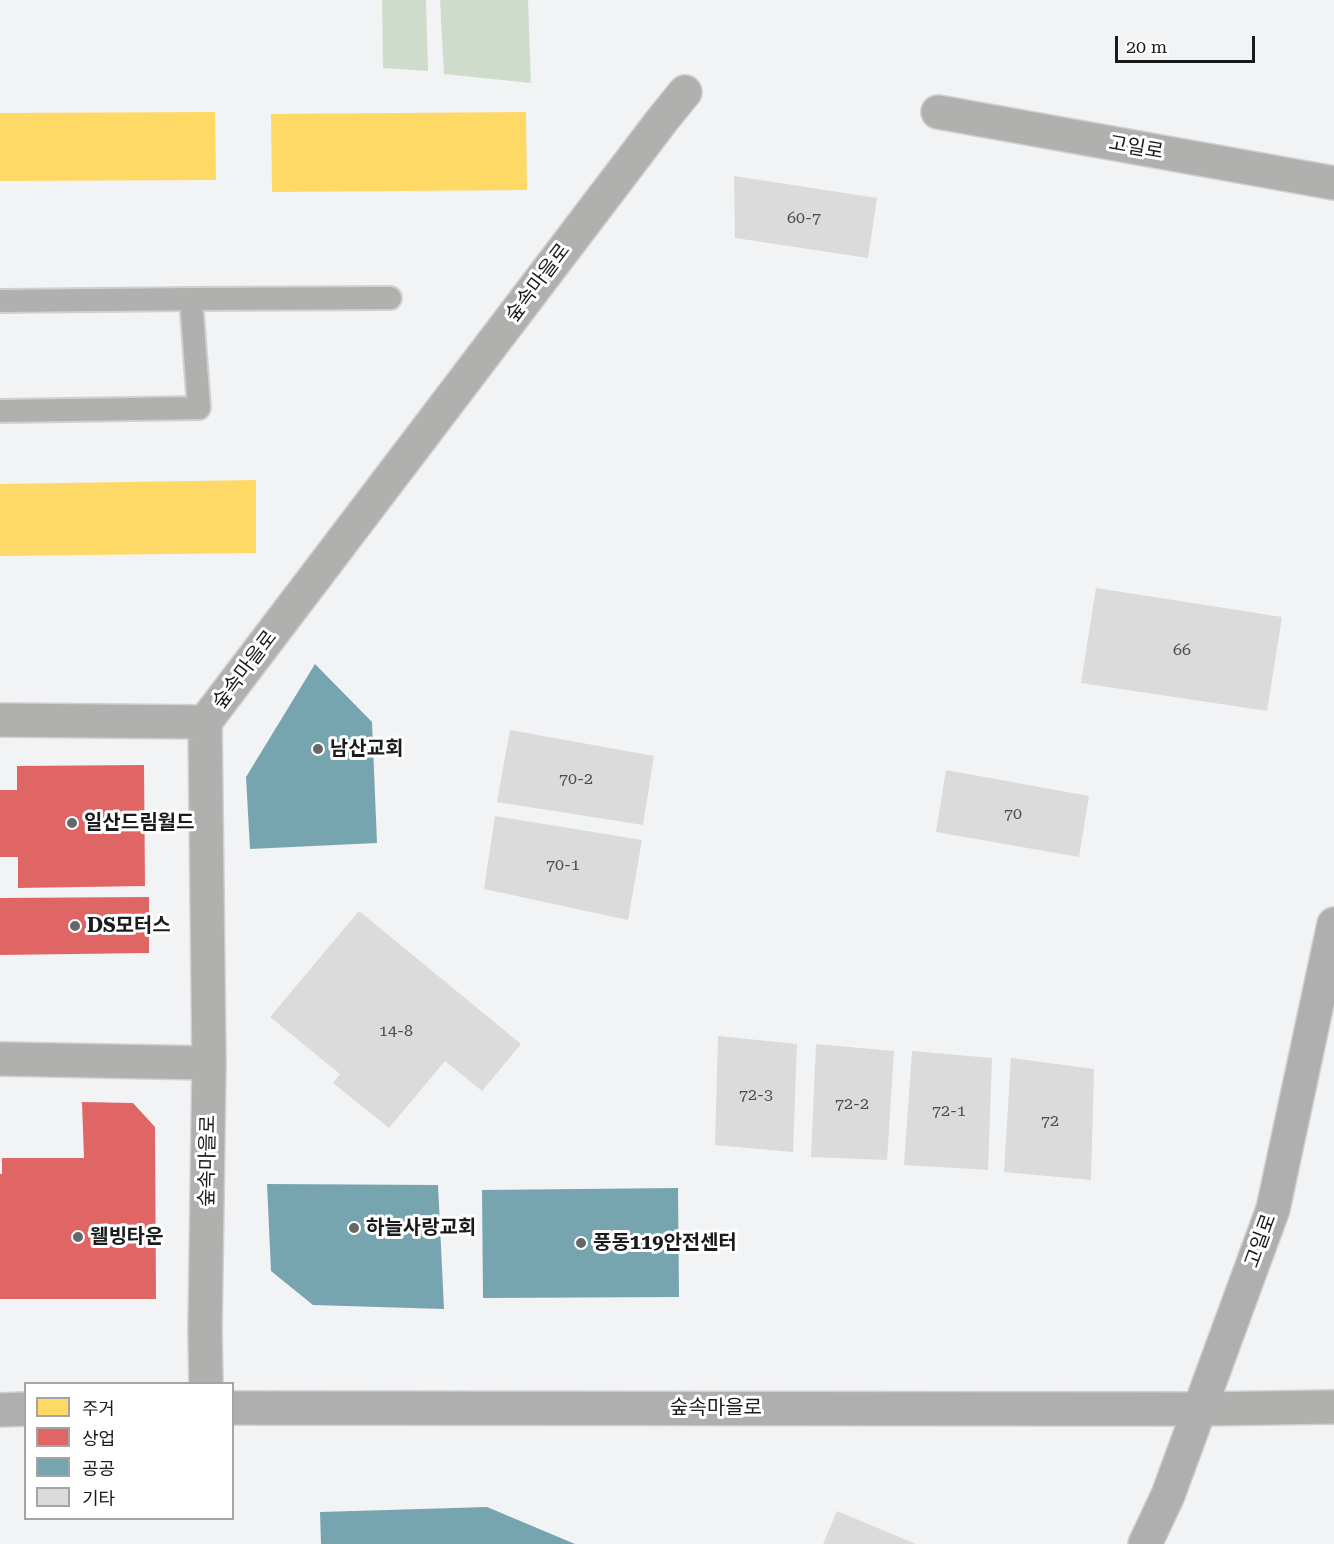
<!DOCTYPE html>
<meta charset="utf-8">
<style>
body{margin:0}
#map{position:relative;width:1334px;height:1544px;overflow:hidden;background:#f2f3f5;font-family:"Roboto Serif","Noto Sans KR",serif}
canvas{display:block}
.legend{position:absolute;left:24px;top:1382px;width:210px;height:138px;box-sizing:border-box;background:#fff;border:2px solid #a3a4a4;margin:0;padding:8px 10px;list-style:none;font-size:18px;color:#1a1b1c}
.legend li{display:flex;align-items:center;gap:12px;height:30px}
.legend b{width:30px;border:2px solid #a3a4a4}
.scale{position:absolute;left:1115px;top:36px;width:140px;height:27px;box-sizing:border-box;border:3px solid #1a1b1c;border-top:0;padding-left:8px;font-size:18px;line-height:21px;white-space:nowrap;color:#1a1b1c;-webkit-text-stroke:4px #fff;paint-order:stroke}
</style>
<div id="map">
<canvas width="1334" height="1544"></canvas>
<ul class="legend">
<li><b style="height:16px;background:#ffd966"></b>주거</li>
<li><b style="height:16px;background:#e06666"></b>상업</li>
<li><b style="height:16px;background:#76a5af"></b>공공</li>
<li><b style="height:16px;background:#dbdbdb"></b>기타</li>
</ul>
<div class="scale">20 m</div>
</div>
<script>
const g = document.querySelector('canvas').getContext('2d');
g.lineJoin = 'round';
function paint(path, color) { g.fillStyle = color; g.fill(path, 'evenodd'); }
const toPath = rows => new Path2D(rows.map(r => 'M' + r).join(''));
function trace(path, color, width, dash) { g.strokeStyle = color; g.lineWidth = width; g.lineCap = dash ? 'butt' : 'round'; g.setLineDash(dash || []); g.stroke(path); }
function write(font, color, halo, rows, align = 'center') {
  g.font = font + ' "Roboto Serif","Noto Sans KR",serif'; g.lineWidth = 6; g.setLineDash([]); g.textBaseline = 'middle'; g.strokeStyle = halo; g.fillStyle = color; for (const [text, x, y, turn = 0] of rows) {
    g.save(); g.translate(x, y); g.rotate((+turn || 0) * Math.PI / 180); g.textAlign = isNaN(turn) ? turn : align; if (halo) g.strokeText(text, 0, 0); g.fillText(text, 0, 0); g.restore();
  }
}
paint(toPath([
 [382,0,426,0,428,71,383,68],
 [440,0,528,0,531,83,444,74]
]), '#cfdccc');
paint(toPath([
 [215,112,216,180,0,181,0,113],
 [526,112,527,190,272,192,271,114],
 [256,480,256,553,0,556,0,484]
]), '#ffd966');
paint(toPath([
 [144,765,145,886,18,888,18,857,0,857,0,790,17,790,17,766],
 [149,897,149,953,0,955,0,898],
 [82,1102,133,1103,155,1127,156,1299,0,1299,0,1174,2,1174,2,1158,84,1158]
]), '#e06666');
paint(toPath([
 [315,664,372,722,377,843,250,849,246,777],
 [267,1184,438,1185,444,1309,313,1305,271,1271],
 [678,1188,679,1297,483,1298,482,1190],
 [487,1507,575,1544,321,1544,320,1512]
]), '#76a5af');
paint(toPath([
 [734,176,877,198,868,258,735,238],
 [1096,588,1282,617,1267,711,1081,683],
 [510,730,654,756,643,825,497,802],
 [946,770,1089,796,1079,857,936,832],
 [495,816,642,840,628,920,484,889],
 [359,911,521,1044,482,1091,445,1061,389,1128,333,1083,340,1074,270,1017],
 [718,1036,797,1044,793,1152,715,1145],
 [816,1044,894,1051,887,1160,811,1157],
 [912,1051,992,1058,988,1170,904,1165],
 [1011,1058,1094,1069,1091,1180,1004,1172],
 [837,1511,916,1544,823,1544]
]), '#dbdbdb');
const service = toPath([
 [191,299,390,298],
 [0,301,191,299,199,408,0,411]
]);
const minor = toPath([
 [938,112,1334,183],
 [0,720,205,722],
 [0,1059,209,1063],
 [206,1384,205,1331,209,1063,205,722,663,119,685,92]
]);
const tertiary = toPath([
 [1200,1409,1334,1407]
]);
const secondary = toPath([
 [232,1408,1200,1409],
 [0,1410,26,1409],
 [1145,1544,1168,1495,1273,1209,1334,924]
]);
trace(service, '#d0d0d1', 26);
trace(minor, '#d0d0d1', 36);
trace(tertiary, '#d0d0d1', 36);
trace(secondary, '#d0d0d1', 36);
trace(service, '#b0b0af', 22);
trace(minor, '#b0b0af', 33);
trace(tertiary, '#b0b0af', 33);
trace(secondary, '#afafaf', 33);
for (const [x, y, r, color] of [
 [318,749,6,"#666768"],
 [72,823,6,"#666768"],
 [75,926,6,"#666768"],
 [354,1228,6,"#666768"],
 [78,1237,6,"#666768"],
 [581,1243,6,"#666768"]
]) { const dot = new Path2D(); dot.arc(x, y, r, 0, 2 * Math.PI); g.fillStyle = color; g.fill(dot); trace(dot, '#fff', 2); }
write('16px', '#4b4c4d', null, [
 ["60-7",804,218],
 ["66",1182,650],
 ["70-2",576,779],
 ["70",1013,814],
 ["70-1",563,865],
 ["14-8",396,1031],
 ["72-3",756,1095],
 ["72-2",852,1104],
 ["72-1",949,1111],
 ["72",1050,1121]
]);
write('20px', '#1a1b1c', '#fff', [
 ["고일로",1136,148,10],
 ["숲속마을로",538,283,-53],
 ["숲속마을로",245,670,-53],
 ["숲속마을로",208,1161,-89],
 ["고일로",1261,1241,-70],
 ["숲속마을로",716,1408]
]);
write('bold 20px', '#1a1b1c', '#fff', [
 ["남산교회",330,749],
 ["일산드림월드",84,823],
 ["DS모터스",87,926],
 ["하늘사랑교회",366,1228],
 ["웰빙타운",90,1237],
 ["풍동119안전센터",593,1243]
], 'left');
</script>
